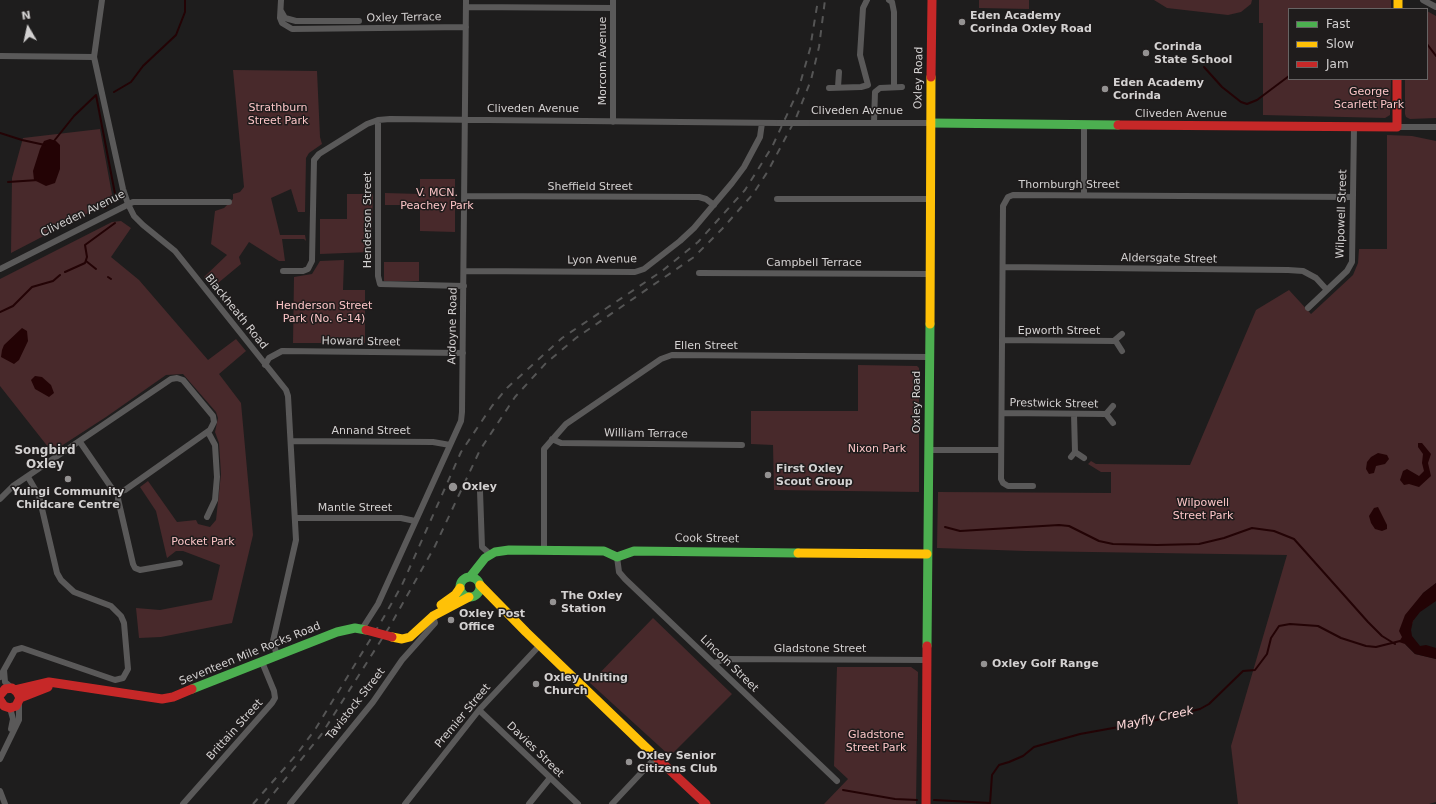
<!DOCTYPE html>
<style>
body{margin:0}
#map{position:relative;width:1436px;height:804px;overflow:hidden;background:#1e1d1d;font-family:"DejaVu Sans",sans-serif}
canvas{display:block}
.legend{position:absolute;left:1288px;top:8px;width:140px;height:72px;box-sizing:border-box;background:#1f1c1c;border:1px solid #676464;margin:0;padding:5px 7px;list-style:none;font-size:12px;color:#d3d1d1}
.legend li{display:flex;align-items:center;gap:8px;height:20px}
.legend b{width:20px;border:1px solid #676464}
.north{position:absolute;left:8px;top:8px;width:40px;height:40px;-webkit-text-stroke:3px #1f1c1c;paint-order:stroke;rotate:351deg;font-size:11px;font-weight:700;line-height:16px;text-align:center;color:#d3d1d1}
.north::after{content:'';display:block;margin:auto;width:14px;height:18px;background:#d3d1d1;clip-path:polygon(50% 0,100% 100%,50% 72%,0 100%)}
</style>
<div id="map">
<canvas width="1436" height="804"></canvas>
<ul class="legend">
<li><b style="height:5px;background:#4caf50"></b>Fast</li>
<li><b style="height:5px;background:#ffc107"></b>Slow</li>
<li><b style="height:5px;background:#c62828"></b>Jam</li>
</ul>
<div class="north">N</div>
</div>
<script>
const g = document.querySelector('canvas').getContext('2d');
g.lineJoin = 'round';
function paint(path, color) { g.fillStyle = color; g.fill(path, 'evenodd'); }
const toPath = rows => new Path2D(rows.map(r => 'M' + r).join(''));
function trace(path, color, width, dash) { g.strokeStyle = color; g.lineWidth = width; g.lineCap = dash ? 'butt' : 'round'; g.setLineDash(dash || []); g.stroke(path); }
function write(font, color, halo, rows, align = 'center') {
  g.font = font + ' "DejaVu Sans",sans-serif'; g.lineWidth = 3; g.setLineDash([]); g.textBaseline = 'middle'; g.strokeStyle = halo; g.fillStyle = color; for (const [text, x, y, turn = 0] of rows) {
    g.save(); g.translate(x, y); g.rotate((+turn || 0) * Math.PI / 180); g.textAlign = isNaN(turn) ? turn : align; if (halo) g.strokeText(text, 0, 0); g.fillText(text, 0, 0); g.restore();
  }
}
paint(toPath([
 [979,0,1029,0,1029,9,979,8],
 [1154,0,1252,0,1251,4,1241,12,1228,15,1167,8],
 [1259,0,1391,0,1391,9,1289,9,1289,79,1391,79,1390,115,1385,118,1263,115,1263,23,1259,23],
 [1427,11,1436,16,1436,118,1410,119,1406,117,1405,114,1405,79,1427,79],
 [233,70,317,71,320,137,322,144,309,153,306,158,305,212,298,212,291,189,271,198,280,235,305,235,306,241,304,239,282,239,285,261,279,261,249,242,239,257,241,264,212,288,204,277,227,255,211,244,215,211,224,208,233,199,233,194,240,192,244,187],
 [100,129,113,200,11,253,12,178,23,138],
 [1387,135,1412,136,1436,141,1436,583,1423,593,1405,644,1415,654,1436,659,1436,802,1429,804,1238,804,1231,746,1287,555,1026,551,937,548,938,492,1111,493,1111,472,1101,472,1088,464,1091,461,1096,464,1190,465,1256,310,1289,290,1311,314,1353,275,1358,263,1359,249,1387,249],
 [420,179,455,179,455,232,420,231,420,205,385,205,385,193,420,194],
 [347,194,373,194,371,252,320,254,320,219,347,219],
 [121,221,131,228,111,257,139,280,208,360,236,339,246,351,219,374,241,403,253,535,232,623,161,637,139,638,136,608,160,610,212,600,220,565,183,551,176,551,167,558,156,511,140,487,148,481,177,522,196,520,198,524,210,527,216,520,221,474,219,443,215,432,218,418,216,412,183,374,166,375,106,417,52,452,0,386,0,279,112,222],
 [344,260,343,290,365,290,365,343,293,343,294,277,312,274,320,261],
 [384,262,419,262,419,281,384,281],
 [858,365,917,366,919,368,919,492,774,490,773,445,751,444,751,411,858,411],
 [653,618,732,694,670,756,590,683],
 [837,667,911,667,918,672,916,804,824,804,848,779,834,766]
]), '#48292b');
paint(toPath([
 [50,139,56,141,60,145,60,169,55,183,46,186,34,180,33,171,40,149,44,141],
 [22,328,27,331,28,341,19,360,14,364,1,357,2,350,4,345],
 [35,376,42,377,51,385,54,393,49,397,35,389,31,380],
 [1418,443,1422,443,1431,454,1428,463,1431,476,1419,487,1409,484,1404,485,1400,480,1403,471,1407,469,1419,476,1424,471,1422,463,1423,454,1418,447],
 [1378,453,1387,455,1389,459,1385,464,1376,466,1374,473,1369,474,1366,469,1367,462,1371,457],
 [1378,507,1387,525,1387,529,1382,531,1375,529,1371,523,1369,516,1374,508],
 [1436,583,1436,601,1420,612,1413,621,1411,630,1412,636,1420,646,1426,645,1436,648,1436,659,1415,654,1405,644,1399,642,1402,637,1399,631,1405,615,1423,593]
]), '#230305');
trace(toPath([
 [1427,44,1436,56],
 [1204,67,1222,87,1241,102,1247,104,1257,100,1289,76],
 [114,92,131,82,143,66,176,35,185,12,185,0],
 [0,133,22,140,45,145],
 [54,141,74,116,96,95,116,199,105,208],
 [8,182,38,180],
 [86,261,96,269],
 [65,272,85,263,87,257,85,245,115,223],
 [108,277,111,279],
 [0,312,13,306,32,287,53,281,60,275],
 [945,527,960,531,1059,525,1069,526,1099,541,1113,544,1157,545,1199,544,1224,538,1252,528,1274,531,1294,539,1368,622,1382,636,1395,644],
 [843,790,895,799,917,800],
 [934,800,990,803],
 [990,804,992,775,999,765,1009,762,1023,756,1034,747,1080,734,1152,721,1200,709,1209,704,1243,671,1255,670,1267,654,1271,638,1279,626,1290,624,1318,626,1341,638,1366,646,1376,647,1400,641]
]), '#230305', 2);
trace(toPath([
 [102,0,94,57,123,189,128,204,134,216,143,225,175,251,286,390,288,396,296,540,273,641,277,656],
 [281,0,280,18,282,23,292,29,466,27],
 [889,0,892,2,894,12,894,87],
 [1423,0,1436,7],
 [466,7,613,8],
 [281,11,285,18,296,21,359,21],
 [0,56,94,57],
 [838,87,839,72],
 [829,88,861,87,868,85,860,55,863,8,867,0],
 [378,120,378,276,380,284,464,286],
 [613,122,613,0],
 [807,123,931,123],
 [874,123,875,92,880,88,902,87],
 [1084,125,1084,195],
 [1397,127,1436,127],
 [465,196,699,197,706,199,714,205],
 [777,199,930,199],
 [1003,267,1288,270,1303,271,1316,278,1327,290],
 [0,269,133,202,229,202],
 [283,271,303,271,308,269,312,261,314,160,319,154,367,124,378,120,390,119,779,123],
 [464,271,635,272,644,269,680,241,694,228,732,183,744,167,760,137,762,123],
 [699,273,929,274],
 [1308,308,1347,271,1352,262,1354,127],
 [1122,334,1115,340,1122,351],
 [1002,340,1115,341],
 [265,365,269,358,282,351,463,353],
 [1113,406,1106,414,1113,423],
 [1002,413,1106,414],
 [1074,414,1075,452],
 [552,439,561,443,742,445],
 [291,441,433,442,450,445],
 [928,450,1001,450],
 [1071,457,1075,452,1084,458],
 [1033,486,1008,486,1003,483,1001,479,1003,206,1008,197,1013,195,1353,197],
 [480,491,482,547,490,554],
 [119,492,118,499,133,564,135,568,140,570,180,563],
 [0,499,13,486,171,379,177,378,183,380,213,416,214,422,210,430,125,490,119,492,113,490,80,442],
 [207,517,215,500,217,477,215,445,208,432],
 [295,518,401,518,415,521],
 [544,550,544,449,566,424,661,359,672,355,929,357],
 [617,557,619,572,625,579,837,781],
 [362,629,378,604,461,421,462,412,466,0],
 [715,663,724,659,927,660],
 [4,670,5,682,12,688],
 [0,677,15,650,22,648,115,680,123,678,128,669,124,623,121,616,111,606,74,592,61,580,57,573,39,496,28,477],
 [10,708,13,719,11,729],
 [479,710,578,804],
 [0,759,19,720,19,701],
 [0,791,5,804],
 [183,804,272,703,275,698,274,691,262,662],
 [290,804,373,702,402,660,435,623,433,616],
 [405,804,479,710,540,645],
 [529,804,550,778],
 [612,804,657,756]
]), '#5a5959', 6);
trace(toPath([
 [931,123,1118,125],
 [470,577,485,558,495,552,509,550,604,551,617,557,634,551,798,553],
 '460 587a10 10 0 1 1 20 0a10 10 0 1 1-20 0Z',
 [927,646,930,324],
 [192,689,337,632,355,628,366,630]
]), '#4caf50', 9);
trace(toPath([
 [1398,0,1398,9],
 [930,324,931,77],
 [798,553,927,554],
 [480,585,526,632,657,758],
 [441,605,455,595,460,588],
 [392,637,402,639,410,637,433,616,469,597]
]), '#ffc107', 9);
trace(toPath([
 [931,77,932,0],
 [1118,125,1397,127,1397,79],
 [15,690,49,682,162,699,173,697,192,689],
 [0,695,5,689,12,688,17,692,20,698,16,706,10,708,4,706,0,700],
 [20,698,48,687],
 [657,758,706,804],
 [926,804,927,646]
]), '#c62828', 9);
trace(toPath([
 [253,804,297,754,316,728,381,622,402,585,461,452,492,406,507,388,562,338,662,271,698,242,745,190,772,147,798,91,810,49,818,0],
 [265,804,321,735,390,626,435,546,480,450,515,397,546,363,576,338,694,257,722,229,753,194,768,171,796,118,811,80,819,47,825,0]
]), '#555', 2, [7, 7]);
trace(toPath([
 [779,123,807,123]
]), '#5a5959', 6);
trace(toPath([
 [366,630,392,637]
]), '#c62828', 9);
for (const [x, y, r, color] of [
 [962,22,4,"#949292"],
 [1146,53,4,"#949292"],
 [1105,89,4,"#949292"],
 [768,475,4,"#949292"],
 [68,479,4,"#949292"],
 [453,487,5,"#949292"],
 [553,602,4,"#949292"],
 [451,620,4,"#949292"],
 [984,664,4,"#949292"],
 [536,684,4,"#949292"],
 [629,762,4,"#949292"]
]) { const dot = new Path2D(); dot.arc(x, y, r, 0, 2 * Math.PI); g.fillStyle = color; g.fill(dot); trace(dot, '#1f1c1c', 1.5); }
write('bold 11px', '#d3d1d1', '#1f1c1c', [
 ["Eden Academy",970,16],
 ["Corinda Oxley Road",970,29],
 ["Corinda",1154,47],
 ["State School",1154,60],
 ["Eden Academy",1113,83],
 ["Corinda",1113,96],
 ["First Oxley",776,469],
 ["Scout Group",776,482],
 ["Oxley",462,487],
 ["Yuingi Community",68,492,"center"],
 ["Childcare Centre",68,505,"center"],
 ["The Oxley",561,596],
 ["Station",561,609],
 ["Oxley Post",459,614],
 ["Office",459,627],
 ["Oxley Golf Range",992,664],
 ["Oxley Uniting",544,678],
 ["Church",544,691],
 ["Oxley Senior",637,756],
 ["Citizens Club",637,769]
], 'left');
write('11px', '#d3d1d1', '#1f1c1c', [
 ["Oxley Terrace",404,18,-1],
 ["Morcom Avenue",603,61,-90],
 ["Oxley Road",919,78,-89],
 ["Cliveden Avenue",533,109],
 ["Cliveden Avenue",857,111],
 ["Cliveden Avenue",1181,114],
 ["Thornburgh Street",1069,185],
 ["Sheffield Street",590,187],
 ["Cliveden Avenue",83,214,-26],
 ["Wilpowell Street",1342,214,-88],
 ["Henderson Street",368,220,-90],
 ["Aldersgate Street",1169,259,1],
 ["Lyon Avenue",602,260,-1],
 ["Campbell Terrace",814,263],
 ["Blackheath Road",236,312,51],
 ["Ardoyne Road",453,326,-89],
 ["Epworth Street",1059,331],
 ["Howard Street",361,342,1],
 ["Ellen Street",706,346],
 ["Oxley Road",917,402,-90],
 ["Prestwick Street",1054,404,1],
 ["Annand Street",371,431],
 ["William Terrace",646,434,1],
 ["Mantle Street",355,508],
 ["Cook Street",707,539,1],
 ["Gladstone Street",820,649],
 ["Seventeen Mile Rocks Road",250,654,-22],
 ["Lincoln Street",729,664,44],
 ["Tavistock Street",356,704,-52],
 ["Premier Street",463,716,-50],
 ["Brittain Street",235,730,-48],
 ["Davies Street",535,750,44]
]);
write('11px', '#fbc4c6', '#1f1c1c', [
 ["George",1369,92],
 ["Scarlett Park",1369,105],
 ["Strathburn",278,108],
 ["Street Park",278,121],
 ["V. MCN.",437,193],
 ["Peachey Park",437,206],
 ["Henderson Street",324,306],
 ["Park (No. 6-14)",324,319],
 ["Nixon Park",877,449],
 ["Wilpowell",1203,503],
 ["Street Park",1203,516],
 ["Pocket Park",203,542],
 ["Gladstone",876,735],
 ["Street Park",876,748]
]);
write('bold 12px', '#d3d1d1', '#1f1c1c', [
 ["Songbird",45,451],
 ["Oxley",45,465]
]);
write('italic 12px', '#ffd9da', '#1f1c1c', [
 ["Mayfly Creek",1155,719,-12]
]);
</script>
